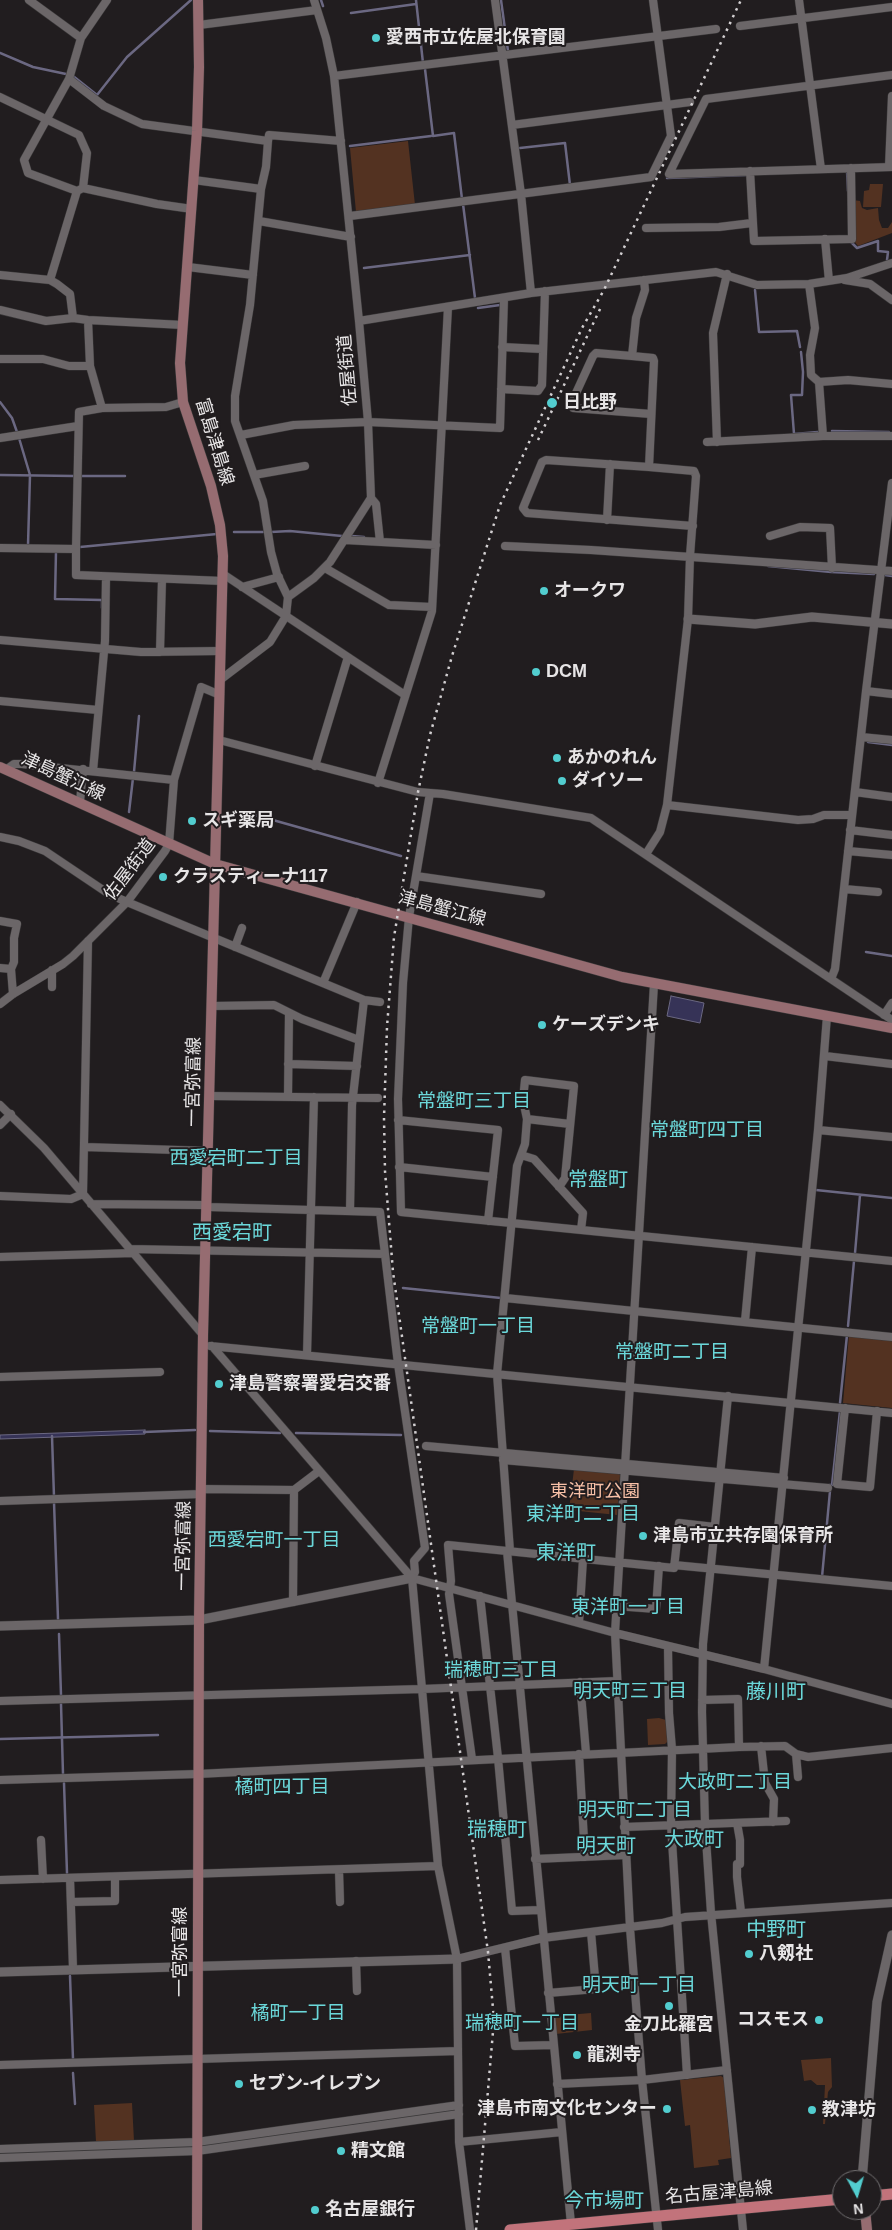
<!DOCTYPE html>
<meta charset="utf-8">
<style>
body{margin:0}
#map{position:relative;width:892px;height:2230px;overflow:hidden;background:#211d1f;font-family:Arial,sans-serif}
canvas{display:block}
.north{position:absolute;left:832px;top:2170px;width:50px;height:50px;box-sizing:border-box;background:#211d1f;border:1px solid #706d6f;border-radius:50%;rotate:174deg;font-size:14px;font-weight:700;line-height:20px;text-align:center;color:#e7e5e6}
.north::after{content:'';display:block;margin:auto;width:18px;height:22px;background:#52cdcf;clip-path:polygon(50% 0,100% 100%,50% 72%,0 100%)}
</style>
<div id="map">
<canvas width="892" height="2230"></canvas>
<div class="north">N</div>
</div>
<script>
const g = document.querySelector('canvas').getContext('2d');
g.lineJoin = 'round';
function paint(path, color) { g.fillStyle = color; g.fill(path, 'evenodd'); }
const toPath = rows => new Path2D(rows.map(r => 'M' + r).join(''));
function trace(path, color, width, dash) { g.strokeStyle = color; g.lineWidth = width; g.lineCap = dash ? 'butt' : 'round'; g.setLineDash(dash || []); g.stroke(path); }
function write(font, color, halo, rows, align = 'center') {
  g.font = font + ' Arial,"Noto Sans JP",sans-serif'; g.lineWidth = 4; g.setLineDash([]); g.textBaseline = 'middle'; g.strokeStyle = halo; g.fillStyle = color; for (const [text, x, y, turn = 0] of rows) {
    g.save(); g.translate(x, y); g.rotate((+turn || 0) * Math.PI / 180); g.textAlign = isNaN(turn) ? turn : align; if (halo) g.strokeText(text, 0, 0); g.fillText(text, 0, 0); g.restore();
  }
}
paint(toPath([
 [408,141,415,205,356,212,350,148],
 [870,184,883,184,881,207,863,207,864,191,869,190],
 [853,200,860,201,862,208,867,210,878,208,879,220,882,228,888,228,892,222,892,233,858,246,854,241],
 [849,1335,892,1340,892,1408,843,1403],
 [574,1469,618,1473,620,1475,617,1515,569,1510],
 [659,1718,666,1720,668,1741,665,1744,648,1745,647,1719],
 [591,2013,592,2030,556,2034,555,2018,556,2016],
 [831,2058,832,2087,828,2092,825,2124,823,2124,825,2085,817,2085,811,2080,804,2081,801,2060],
 [721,2076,724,2078,731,2158,718,2160,719,2165,694,2168,690,2125,685,2126,680,2080],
 [132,2103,134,2141,96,2142,94,2105]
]), '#533221');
const water = toPath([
 [671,996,704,1003,700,1023,667,1016,671,996],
 [145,1430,145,1434,0,1439,0,1435,145,1430]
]);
paint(water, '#363357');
trace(water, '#6b6882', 1);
trace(toPath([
 [321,0,323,6],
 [416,0,423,63],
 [501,0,508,51],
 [351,13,416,4],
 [0,53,33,67,66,74],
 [425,69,433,136,454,133,462,199],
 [73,76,97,95,127,57,191,0],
 [350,146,431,136],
 [520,148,565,143,570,185],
 [845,171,847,171,848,191],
 [667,178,747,175],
 [463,204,475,298],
 [851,242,857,248,878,241,878,251,888,252,887,260],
 [364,268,470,255],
 [755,290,759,332,797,331,800,347],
 [478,308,500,305],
 [801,352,803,372,802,395,791,395,794,434,818,432],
 [0,402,12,418,17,432],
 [832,431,889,432],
 [19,438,30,475,28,545],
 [0,475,74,476],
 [82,476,125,476],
 [234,532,263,532],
 [271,532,290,531,342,536],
 [352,536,364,537],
 [80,547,217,534],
 [56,551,55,599,102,600,102,608],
 [768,566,831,572,874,574],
 [885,575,892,576],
 [868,742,892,745],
 [134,772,139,716],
 [129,812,133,778],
 [255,815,401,856],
 [866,952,892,956],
 [816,1190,892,1198],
 [855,1253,860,1195],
 [403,1288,501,1298],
 [848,1326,854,1261],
 [840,1403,847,1335],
 [210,1431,280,1433],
 [144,1432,195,1430],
 [296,1433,401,1435],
 [52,1436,54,1497],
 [829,1485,832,1485,840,1411],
 [54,1502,58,1619],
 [822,1577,830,1491],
 [59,1634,61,1695],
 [61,1704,63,1774],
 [0,1739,158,1735],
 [64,1783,67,1873],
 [70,1976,73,2059],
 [73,2073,75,2104]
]), '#6b6882', 2.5);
const minor = toPath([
 [29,0,81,38],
 [495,0,521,194,531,293],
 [799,0,821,169],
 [199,25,317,10],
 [740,26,892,7],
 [892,75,706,99,669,174,892,167],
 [334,76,716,29],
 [69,79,104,106,142,124,268,141,266,167,261,189,250,305,235,396,235,421,263,501,271,552,277,574,288,597],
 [0,97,79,135,87,153,83,188,157,204,192,209],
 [512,125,690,102],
 [268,141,269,135,341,141],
 [889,167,892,96],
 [750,171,754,241,852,239,851,168],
 [194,180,261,189],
 [83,188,77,191,28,173,24,160,69,79,81,38,107,0],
 [350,216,651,177,671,136,653,0],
 [259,221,351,237],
 [646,228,719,227,752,223],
 [825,239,829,281],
 [188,267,253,275],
 [0,275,50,280,57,284,70,294,73,318,88,320,183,325],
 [50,280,77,191],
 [644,280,645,290,636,318,632,356,653,358,654,361,649,467,694,471,696,476,690,556,688,619,667,805,660,832,646,854],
 [845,280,870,284,892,300],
 [809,284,815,328,810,355,811,375,819,382,823,436],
 [0,310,46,321,73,318],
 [88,320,90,366,102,408],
 [359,321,531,293,716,272,757,285,809,284,847,278,892,263],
 [502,347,542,349],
 [632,356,596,353,593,356,571,404,573,408,651,414],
 [0,359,43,359,69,366,90,366],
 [819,382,848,380,892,384],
 [501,389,538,391,542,385,545,291],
 [241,435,294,425,368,422,500,428,504,298],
 [0,438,78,426],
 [707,442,823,436,892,436],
 [717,442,713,333,727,274],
 [649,467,546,460,542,462,523,508,527,513,693,526],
 [254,475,305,466],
 [371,498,376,504,380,542],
 [607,520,610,464],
 [770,536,800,527,830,528,832,568],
 [345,540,436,545],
 [505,546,591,550,892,571],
 [0,548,76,549,76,575,223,581],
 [76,549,79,412,102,408,166,407,183,402],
 [325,568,389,605,432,607],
 [223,574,405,695],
 [242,587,279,577],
 [0,640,141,652,221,651],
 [160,652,162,579],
 [220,680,270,642,286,616,288,597,314,578,330,562,371,498,368,422,359,321,334,76,326,38,314,0],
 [866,691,892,694],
 [0,701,98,710],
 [861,737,892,740],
 [219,740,418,792,443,794,591,818,892,1020],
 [315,766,348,657],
 [7,769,14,764,22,764,174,780],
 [93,771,105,641,106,577],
 [378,783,432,611,448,307],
 [855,792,892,797],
 [430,793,409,917,403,983,398,1099,401,1212,892,1261],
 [80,802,83,769],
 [667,805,798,820,813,819,824,815,852,815],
 [850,830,892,835],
 [0,837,19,841,45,851,109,894,127,902,364,1000,380,1002],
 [848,851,892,855],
 [416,876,541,894],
 [844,889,878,892],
 [0,921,17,924,14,938,14,962,11,969,13,994],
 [235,947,242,928],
 [0,968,11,969],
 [831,979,835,969,866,691,892,483],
 [323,983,357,902],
 [654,984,615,1633,630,1928,642,2080,658,2230],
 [52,987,52,970],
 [0,1004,13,994,63,964,73,956,127,902,165,851,169,844,174,780,200,691,201,687,220,695],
 [212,1006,274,1005,302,1019,359,1040],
 [884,1015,892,1003],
 [825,1056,892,1064],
 [288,1064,357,1066],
 [210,1096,378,1098],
 [288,1097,289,1013],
 [0,1105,44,1148,203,1335],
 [527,1119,570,1124],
 [398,1120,498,1130,488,1221],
 [0,1125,11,1114],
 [818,1130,892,1137],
 [84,1147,209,1151],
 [521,1155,534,1159,583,1213,581,1230],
 [399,1167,493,1177],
 [0,1196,71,1199,83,1194,88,941],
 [91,1204,201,1205,208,1207,380,1212,398,1364,425,1548,414,1561,415,1572,412,1578,438,1866,457,1959,459,2142,470,2230],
 [350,1211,352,1105,364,1000],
 [129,1249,385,1254],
 [0,1257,133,1253],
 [505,1298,892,1337],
 [745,1321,752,1247],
 [210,1346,892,1413],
 [212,1346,412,1578,615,1633,764,1669,892,1704],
 [307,1355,314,1097],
 [0,1377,160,1372],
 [728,1396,703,1644,702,1712,705,1824,711,1913,743,2230],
 [845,1408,837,1484,870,1487,877,1411],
 [426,1446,784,1478],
 [503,1460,828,1488],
 [201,1489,294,1490,293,1602],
 [294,1490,319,1471],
 [0,1501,201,1494],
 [507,1551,571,2224],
 [510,1551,497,1374,517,1166,525,1144,527,1119,523,1100,525,1080,574,1086,565,1178,559,1187],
 [674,1565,892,1586],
 [480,1596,498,1758,512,1911,540,1910],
 [616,1606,656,1609,659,1566],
 [579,1623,583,1559],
 [668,1647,669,1713,672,1749,671,1825,687,2075],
 [764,1669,818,1130,827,1016],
 [580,1682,586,1753],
 [702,1700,738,1699,739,1747],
 [0,1701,422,1689,617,1681],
 [761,1746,765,1783,774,1799,773,1822],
 [579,1754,585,1857],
 [796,1754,798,1777],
 [472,1759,449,1594,451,1581,448,1545,674,1568,679,1523,715,1527],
 [0,1780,198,1774,739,1747,785,1746,796,1754,808,1757,892,1748],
 [737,1823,740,1840,740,1864,737,1864,737,1877,741,1912],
 [624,1827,786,1821],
 [41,1840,43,1879],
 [535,1859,626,1855],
 [339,1870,340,1902],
 [70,1878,73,1969],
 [0,1880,438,1866],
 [71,1902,115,1901,115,1877],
 [505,1948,515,2046,553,2045],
 [457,1959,543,1938,662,1923,685,1917,892,1903],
 [356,1961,357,1991],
 [548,1993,596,1989,591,1932],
 [0,2065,458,2051],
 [557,2084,642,2080,727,2070],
 [459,2142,562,2132],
 [0,2149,197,2142,459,2105],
 [0,2158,197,2151,459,2114]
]);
const tertiary = toPath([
 [688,619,755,624,812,617,892,624],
 [0,1626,199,1620,412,1578],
 [0,1972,457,1959],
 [862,2180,877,2002,892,1935]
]);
const secondary = toPath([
 [0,767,215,864,622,977,892,1028],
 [865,2210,867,2230],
 [197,2230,199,1620,203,1335,223,556,220,525,211,486,183,402,180,363,197,131,199,67,198,0]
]);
const primary = toPath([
 [872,2196,892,2194],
 [510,2230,842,2199]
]);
trace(minor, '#3b393a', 9);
trace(tertiary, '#3b393a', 10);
trace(secondary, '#3b393a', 11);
trace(primary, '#3b393a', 12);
trace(minor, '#6b6668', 8);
trace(tertiary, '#6b6668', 9);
trace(secondary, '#966c71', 10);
trace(primary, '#c2737b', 11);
trace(toPath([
 [538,440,601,307],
 [476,2230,494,2020,488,1952,393,1272,385,1171,384,1118,387,1027,394,937,418,792,430,735,452,656,500,505,582,328,604,290,741,0]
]), '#d2cfd1', 2.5, [2.5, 5]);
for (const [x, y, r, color] of [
 [376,38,5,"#52cdcf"],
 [552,403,6,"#52cdcf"],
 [544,591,5,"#52cdcf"],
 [536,672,5,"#52cdcf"],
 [557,758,5,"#52cdcf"],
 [562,781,5,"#52cdcf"],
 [192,821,5,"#52cdcf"],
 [163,877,5,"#52cdcf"],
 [542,1025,5,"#52cdcf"],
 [219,1384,5,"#52cdcf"],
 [643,1536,5,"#52cdcf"],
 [749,1954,5,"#52cdcf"],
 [669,2006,5,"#52cdcf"],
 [819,2020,5,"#52cdcf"],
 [577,2055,5,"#52cdcf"],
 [239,2084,5,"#52cdcf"],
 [667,2109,5,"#52cdcf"],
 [812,2110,5,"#52cdcf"],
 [341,2151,5,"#52cdcf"],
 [315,2210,5,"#52cdcf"]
]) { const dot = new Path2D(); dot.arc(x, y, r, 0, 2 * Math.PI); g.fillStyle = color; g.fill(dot); trace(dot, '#211d1f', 2); }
write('bold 18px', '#e7e5e6', '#211d1f', [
 ["愛西市立佐屋北保育園",386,38],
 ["日比野",563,403],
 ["オークワ",554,591],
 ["DCM",546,672],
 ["あかのれん",567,758],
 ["ダイソー",572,781],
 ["スギ薬局",202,821],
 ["クラスティーナ117",173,877],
 ["ケーズデンキ",552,1025],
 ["津島警察署愛宕交番",229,1384],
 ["津島市立共存園保育所",653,1536],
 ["八剱社",759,1954],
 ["コスモス",809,2020,"right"],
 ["金刀比羅宮",669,2025,"center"],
 ["龍渕寺",587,2055],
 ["セブン-イレブン",249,2084],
 ["津島市南文化センター",657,2109,"right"],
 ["教津坊",822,2110],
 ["精文館",351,2151],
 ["名古屋銀行",325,2210]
], 'left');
write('18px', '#e7e5e6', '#211d1f', [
 ["佐屋街道",348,370,-95],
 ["富島津島線",214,442,73],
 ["津島蟹江線",63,777,25],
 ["佐屋街道",130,870,-53],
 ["津島蟹江線",442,909,15],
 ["一宮弥富線",194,1082,-89],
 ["一宮弥富線",184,1546,-89],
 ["一宮弥富線",181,1952,-90],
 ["名古屋津島線",719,2193,-5]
]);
write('18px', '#f9c1a7', '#211d1f', [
 ["東洋町公園",595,1492]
]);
write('19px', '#6bd8da', '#211d1f', [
 ["常盤町三丁目",474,1102],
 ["常盤町四丁目",707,1131],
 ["西愛宕町二丁目",236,1159],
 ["常盤町一丁目",478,1327],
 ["常盤町二丁目",672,1353],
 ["東洋町二丁目",583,1515],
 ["西愛宕町一丁目",274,1541],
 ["東洋町一丁目",628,1608],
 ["瑞穂町三丁目",501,1671],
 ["明天町三丁目",630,1692],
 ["大政町二丁目",735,1783],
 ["橘町四丁目",282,1788],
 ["明天町二丁目",635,1811],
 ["明天町一丁目",639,1986],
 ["橘町一丁目",298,2014],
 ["瑞穂町一丁目",522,2024]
]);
write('20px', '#6bd8da', '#211d1f', [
 ["常盤町",598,1180],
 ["西愛宕町",232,1233],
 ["東洋町",566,1553],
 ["藤川町",776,1692],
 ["瑞穂町",497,1830],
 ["大政町",694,1840],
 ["明天町",606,1846],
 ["中野町",776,1930],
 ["今市場町",604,2201]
]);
</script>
